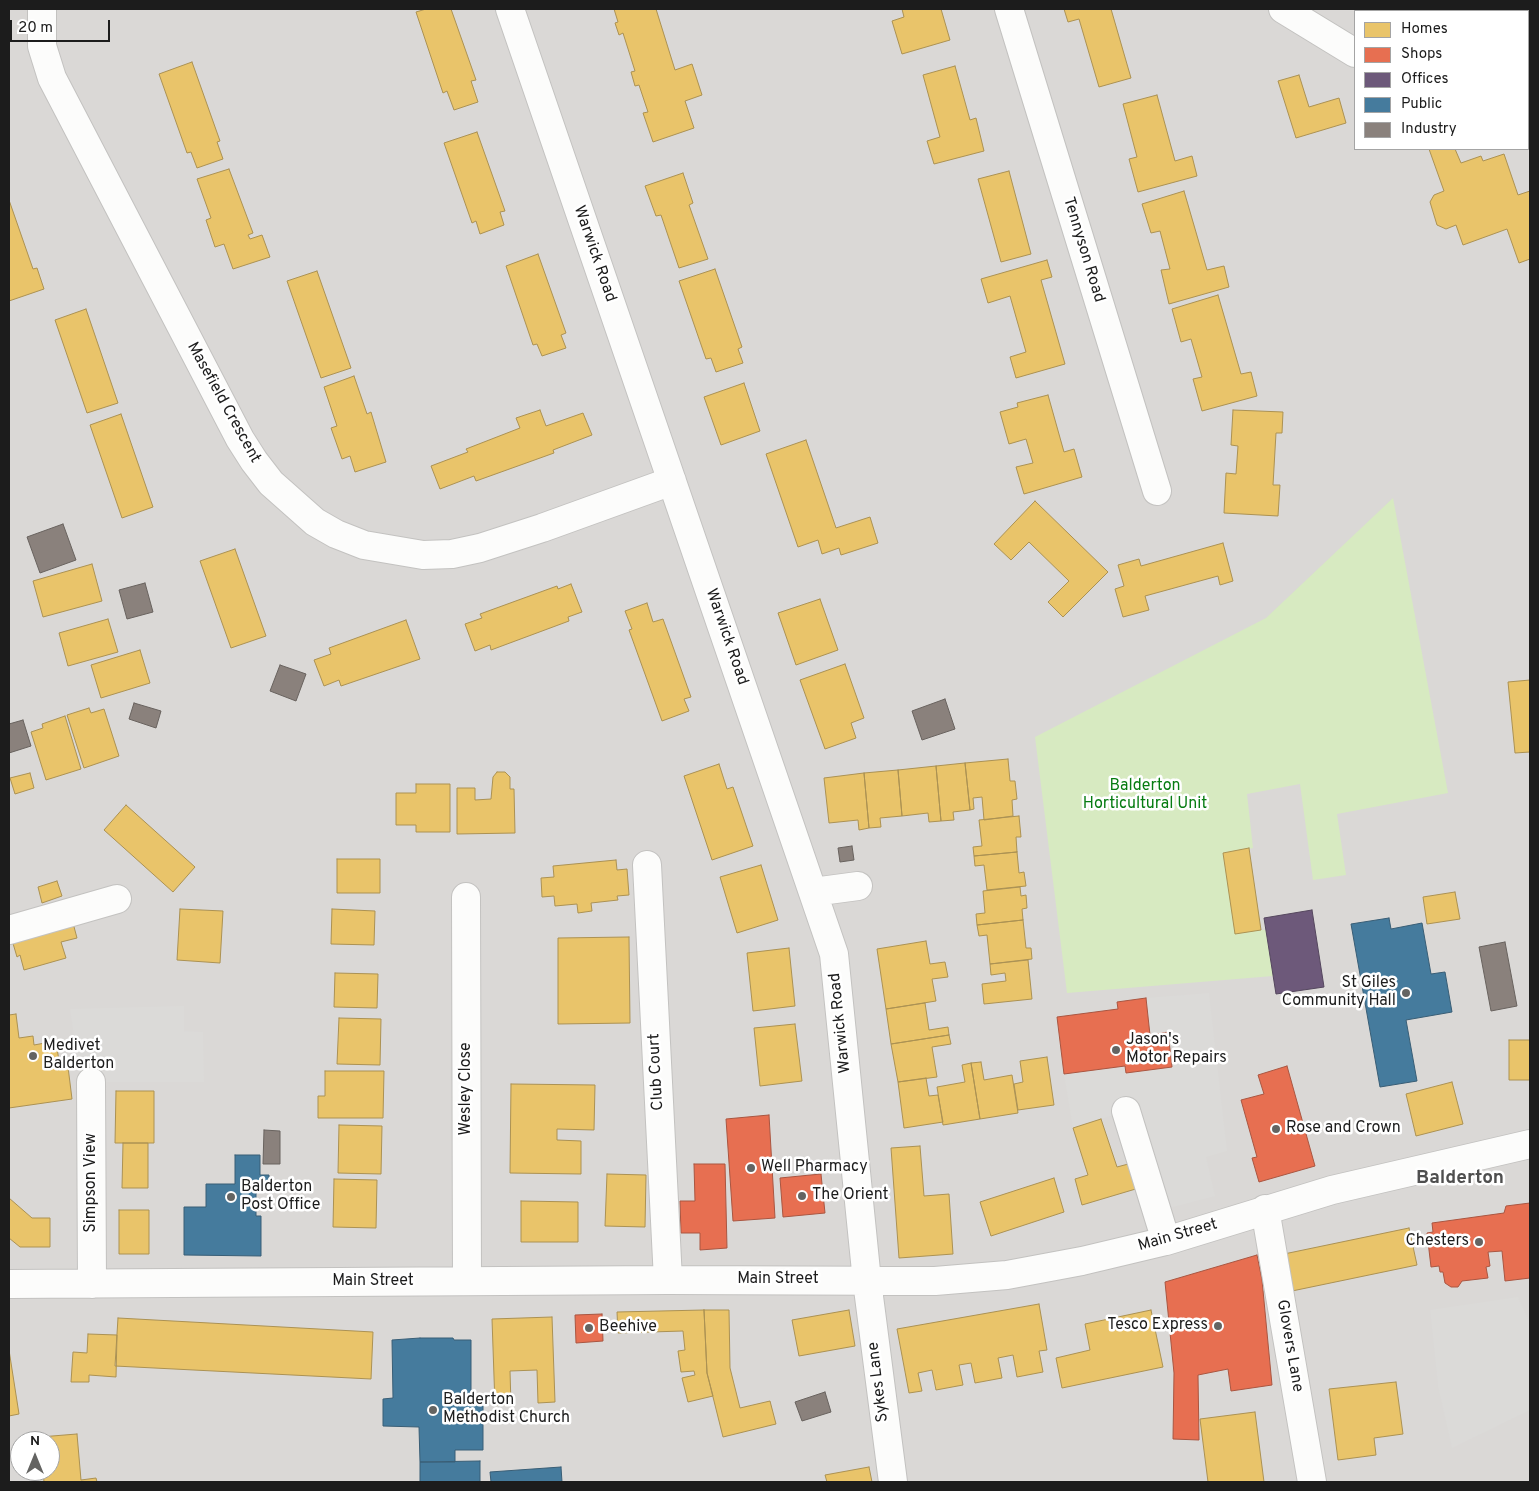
<!DOCTYPE html>
<style>
body{margin:0}
#map{position:relative;width:1539px;height:1491px;overflow:hidden;background:#ebe9e4;font-family:Overpass,sans-serif}
canvas{display:block}
.frame{position:absolute;inset:0;border:10px solid #1c1c1c;pointer-events:none}
.legend{position:absolute;left:1354px;top:10px;width:175px;height:140px;box-sizing:border-box;background:#fff;border:1px solid #a4a4a4;margin:0;padding:6px 9px;list-style:none;font-size:15px;color:#1c1c1c}
.legend li{display:flex;align-items:center;gap:10px;height:25px}
.legend b{width:25px;border:1px solid #a4a4a4}
.north{position:absolute;left:10px;top:1431px;width:50px;height:50px;box-sizing:border-box;background:#fff;border:1px solid #a4a4a4;border-radius:50%;rotate:0deg;font-size:14px;font-weight:700;line-height:20px;text-align:center;color:#1c1c1c}
.north::after{content:'';display:block;margin:auto;width:18px;height:22px;background:#646462;clip-path:polygon(50% 0,100% 100%,50% 72%,0 100%)}
.scale{position:absolute;left:10px;top:20px;width:100px;height:22px;box-sizing:border-box;border:2px solid #1c1c1c;border-top:0;padding-left:6px;font-size:15px;line-height:18px;white-space:nowrap;color:#1c1c1c;-webkit-text-stroke:4px #fff;paint-order:stroke}
</style>
<div id="map">
<canvas width="1539" height="1491"></canvas>
<div class="frame"></div>
<ul class="legend">
<li><b style="height:14px;background:#e9c46a"></b>Homes</li>
<li><b style="height:14px;background:#e76f51"></b>Shops</li>
<li><b style="height:14px;background:#6d597a"></b>Offices</li>
<li><b style="height:14px;background:#457b9d"></b>Public</li>
<li><b style="height:14px;background:#8a817c"></b>Industry</li>
</ul>
<div class="north">N</div>
<div class="scale">20 m</div>
</div>
<script>
const g = document.querySelector('canvas').getContext('2d');
g.lineJoin = 'round';
function paint(path, color) { g.fillStyle = color; g.fill(path, 'evenodd'); }
const toPath = rows => new Path2D(rows.map(r => 'M' + r).join(''));
function trace(path, color, width, dash) { g.strokeStyle = color; g.lineWidth = width; g.lineCap = dash ? 'butt' : 'round'; g.setLineDash(dash || []); g.stroke(path); }
function write(font, color, halo, rows, align = 'center') {
  g.font = font + ' Overpass,sans-serif'; g.lineWidth = 5; g.setLineDash([]); g.textBaseline = 'middle'; g.strokeStyle = halo; g.fillStyle = color; for (const [text, x, y, turn = 0] of rows) {
    g.save(); g.translate(x, y); g.rotate((+turn || 0) * Math.PI / 180); g.textAlign = isNaN(turn) ? turn : align; if (halo) g.strokeText(text, 0, 0); g.fillText(text, 0, 0); g.restore();
  }
}
paint(toPath([
 [9,9,1530,9,1530,1482,9,1482],
 [1355,11,1528,11,1528,149,1355,149],
 [20,1441,50,1441,50,1471,20,1471]
]), '#dad8d6');
paint(toPath([
 [1393,498,1448,793,1337,814,1346,875,1313,880,1300,784,1247,794,1253,848,1249,849,1261,930,1266,930,1273,976,1067,993,1035,737,1266,618]
]), '#d7eac1');
paint(toPath([
 [1209,993,1227,1151,1206,1157,1215,1196,1169,1208,1126,1111,1073,1128,1064,1074,1125,1066,1126,1073,1172,1068,1168,1032,1150,1035,1146,998],
 [184,1006,184,1031,203,1032,204,1082,81,1082,70,1009],
 [1518,1297,1530,1323,1530,1410,1452,1448,1438,1386,1430,1310]
]), '#dbdad8');
const homes = toPath([
 [426,9,451,9,476,80,471,81,478,102,454,110,447,91,443,93,416,12,426,9],
 [614,9,656,9,675,70,692,64,702,95,685,101,694,128,653,142,643,113,648,112,639,85,635,86,631,72,635,71,623,33,619,35,615,23,618,22,614,9],
 [902,9,941,9,950,40,902,54,892,21,904,17,902,9],
 [1064,9,1111,9,1131,78,1099,87,1079,19,1068,22,1064,9],
 [192,62,220,141,217,142,223,159,197,168,191,152,187,153,159,74,192,62],
 [955,66,970,120,976,118,984,151,934,164,927,141,940,137,923,75,955,66],
 [1299,75,1309,107,1339,98,1346,123,1296,138,1278,81,1299,75],
 [1157,95,1175,161,1192,156,1197,176,1138,192,1129,159,1137,157,1123,104,1157,95],
 [477,132,505,211,500,212,504,225,480,234,476,221,472,223,444,143,477,132],
 [1429,149,1455,149,1461,163,1481,156,1483,161,1504,154,1518,195,1530,191,1530,259,1519,263,1507,229,1463,245,1456,225,1446,229,1437,225,1430,202,1434,195,1444,191,1429,149],
 [229,169,253,233,248,235,250,239,262,235,270,257,233,269,224,244,215,247,206,220,211,218,197,179,229,169],
 [1009,171,1031,254,1001,262,978,179,1009,171],
 [683,173,693,203,689,205,708,259,679,268,661,215,656,216,645,186,683,173],
 [1184,191,1207,270,1224,266,1229,287,1169,304,1161,270,1170,269,1160,231,1151,233,1142,204,1184,191],
 [9,200,33,269,37,268,44,289,9,301,9,200],
 [538,254,566,333,561,335,566,348,542,356,537,344,533,345,506,266,538,254],
 [1047,260,1052,277,1041,280,1065,364,1016,378,1010,357,1026,352,1010,296,988,303,981,279,1047,260],
 [715,269,742,347,738,349,743,363,716,372,711,358,706,359,679,281,715,269],
 [317,271,351,368,321,378,287,281,317,271],
 [1218,295,1241,374,1251,372,1257,396,1202,411,1193,379,1202,377,1191,339,1181,342,1172,309,1218,295],
 [86,309,118,403,87,413,55,320,86,309],
 [354,376,367,414,371,412,386,462,355,472,350,456,342,459,331,428,337,426,324,387,354,376],
 [744,383,760,431,721,445,704,397,744,383],
 [1048,395,1064,452,1074,449,1082,477,1024,494,1016,467,1033,463,1026,439,1009,444,1000,412,1018,407,1017,403,1048,395],
 [540,410,546,426,583,413,592,435,553,450,554,453,476,481,474,476,440,489,431,466,468,452,466,449,520,428,516,418,540,410],
 [1233,410,1283,412,1282,433,1276,433,1273,485,1280,485,1278,516,1224,513,1226,473,1236,474,1238,446,1231,445,1233,410],
 [121,414,153,507,122,518,90,425,121,414],
 [806,440,836,528,870,517,878,543,841,555,839,548,822,554,818,540,798,547,766,454,806,440],
 [1035,501,1108,572,1063,617,1048,602,1069,581,1029,542,1011,560,994,544,1035,501],
 [1223,543,1233,581,1220,585,1218,576,1145,596,1149,610,1123,617,1115,589,1124,586,1118,565,1139,559,1141,566,1223,543],
 [235,549,266,636,231,648,200,561,235,549],
 [92,564,102,601,43,617,33,581,92,564],
 [571,584,582,612,568,617,569,621,491,650,490,645,475,651,465,624,482,618,480,614,557,586,558,589,571,584],
 [820,599,838,650,796,665,778,613,820,599],
 [647,603,653,622,663,619,691,697,684,699,689,711,662,721,629,630,632,629,625,611,647,603],
 [108,619,118,652,68,666,59,633,108,619],
 [406,620,420,659,341,686,339,680,324,686,314,660,331,654,329,648,406,620],
 [140,650,150,683,101,698,91,665,140,650],
 [845,664,864,718,851,723,856,738,825,749,800,680,845,664],
 [1530,680,1530,752,1515,753,1508,682,1530,680],
 [89,708,91,713,104,709,119,756,84,768,67,715,89,708],
 [65,716,81,769,46,780,31,732,43,728,42,724,65,716],
 [1008,759,1010,781,1015,781,1017,799,1012,800,1013,816,984,820,982,797,973,798,974,809,970,810,965,763,1008,759],
 [965,763,970,810,953,812,954,820,941,821,936,766,965,763],
 [719,764,727,789,733,787,753,846,712,860,684,776,719,764],
 [936,766,941,821,929,822,928,813,902,816,898,770,936,766],
 [898,770,902,816,880,818,881,827,869,828,864,773,898,770],
 [497,772,505,772,510,777,510,789,514,789,515,833,457,834,457,788,475,788,475,800,491,799,493,777,497,772],
 [30,773,34,788,15,794,10,778,30,773],
 [864,773,869,828,859,830,858,820,829,823,824,778,864,773],
 [416,784,450,784,450,832,416,832,416,825,396,825,396,793,416,793,416,784],
 [126,805,195,867,173,892,104,830,126,805],
 [1019,816,1021,837,1016,837,1017,852,974,856,973,847,982,846,979,820,1019,816],
 [1249,848,1261,930,1235,934,1223,853,1249,848],
 [1017,852,1019,873,1024,872,1026,886,987,890,984,865,975,866,974,856,1017,852],
 [337,859,380,859,380,893,337,893,337,859],
 [616,860,617,870,627,869,629,895,617,896,618,900,591,903,592,911,578,913,577,904,555,906,554,896,542,897,541,878,554,877,553,866,616,860],
 [761,865,778,920,737,933,720,877,761,865],
 [57,881,62,896,42,903,38,887,57,881],
 [1020,887,1021,896,1026,895,1027,908,1022,909,1023,920,977,925,976,914,985,913,983,891,1020,887],
 [1455,892,1460,919,1427,924,1423,897,1455,892],
 [180,909,223,911,220,963,177,960,180,909],
 [332,909,375,911,374,945,331,944,332,909],
 [1023,920,1026,948,1031,948,1032,959,990,964,987,935,979,936,977,925,1023,920],
 [73,923,77,938,61,942,66,958,24,970,20,955,17,957,12,940,73,923],
 [629,937,630,1023,558,1024,558,938,629,937],
 [926,941,930,964,945,962,948,977,932,979,936,1001,886,1009,877,949,926,941],
 [789,948,795,1006,753,1011,747,953,789,948],
 [1028,960,1032,999,984,1004,982,984,1006,981,1005,973,991,975,990,964,1028,960],
 [335,973,378,974,377,1008,334,1007,335,973],
 [925,1003,929,1030,948,1027,949,1035,891,1044,886,1009,925,1003],
 [16,1014,19,1038,33,1036,34,1045,56,1041,60,1068,68,1067,72,1099,9,1108,9,1015,16,1014],
 [339,1018,381,1019,380,1065,337,1064,339,1018],
 [795,1024,802,1081,760,1086,754,1028,795,1024],
 [949,1035,951,1044,932,1047,937,1077,898,1082,891,1044,949,1035],
 [1509,1040,1530,1040,1530,1080,1509,1080,1509,1040],
 [1047,1057,1054,1105,1018,1110,1014,1084,1023,1082,1020,1061,1047,1057],
 [981,1062,984,1080,1012,1075,1018,1113,980,1119,971,1063,981,1062],
 [971,1063,980,1119,943,1125,937,1087,965,1082,962,1065,971,1063],
 [325,1071,384,1071,383,1118,318,1118,318,1096,325,1096,325,1071],
 [926,1078,929,1096,938,1095,943,1122,904,1128,898,1082,926,1078],
 [1452,1082,1463,1124,1416,1136,1406,1094,1452,1082],
 [511,1084,595,1085,594,1130,557,1129,557,1140,581,1141,581,1174,510,1173,511,1084],
 [116,1091,154,1091,154,1143,115,1143,116,1091],
 [1101,1119,1117,1167,1132,1163,1139,1188,1082,1205,1075,1179,1088,1175,1073,1128,1101,1119],
 [339,1125,382,1126,381,1174,338,1173,339,1125],
 [123,1143,148,1143,148,1188,122,1188,123,1143],
 [920,1146,924,1196,949,1194,953,1254,899,1258,891,1148,920,1146],
 [607,1174,646,1175,645,1227,605,1226,607,1174],
 [1054,1178,1064,1212,991,1236,980,1202,1054,1178],
 [334,1179,377,1180,376,1228,333,1227,334,1179],
 [9,1198,32,1218,50,1218,50,1247,20,1247,9,1238,9,1198],
 [521,1201,578,1202,578,1242,521,1242,521,1201],
 [119,1210,149,1210,149,1254,119,1254,119,1210],
 [1409,1228,1417,1265,1292,1291,1284,1254,1409,1228],
 [1039,1304,1047,1350,1039,1351,1043,1372,1017,1377,1013,1355,998,1358,1002,1378,975,1383,971,1363,959,1365,963,1385,936,1390,932,1370,918,1373,922,1391,909,1393,897,1329,1039,1304],
 [704,1310,729,1310,730,1368,740,1408,770,1401,776,1424,723,1437,707,1373,704,1310],
 [704,1310,707,1373,713,1396,688,1402,682,1378,695,1375,694,1371,681,1372,678,1351,685,1350,683,1331,618,1333,617,1312,704,1310],
 [849,1310,855,1346,799,1356,792,1320,849,1310],
 [1151,1310,1163,1367,1062,1388,1056,1358,1090,1350,1085,1324,1151,1310],
 [552,1317,555,1402,538,1403,537,1370,510,1371,511,1405,495,1405,492,1319,552,1317],
 [118,1318,373,1332,371,1379,115,1366,118,1318],
 [88,1334,117,1335,116,1377,89,1375,89,1382,71,1382,73,1352,87,1353,88,1334],
 [9,1350,19,1414,9,1416,9,1350],
 [1396,1382,1403,1434,1374,1438,1376,1455,1338,1460,1329,1389,1396,1382],
 [1255,1412,1264,1482,1208,1482,1200,1419,1255,1412],
 [77,1434,81,1480,96,1478,97,1482,44,1482,43,1471,50,1471,50,1441,41,1441,40,1437,77,1434],
 [869,1467,872,1482,827,1482,825,1475,869,1467]
]);
paint(homes, '#e9c46a');
trace(homes, '#ac9253', 1);
const shops = toPath([
 [1146,998,1150,1035,1168,1032,1172,1067,1126,1073,1125,1066,1064,1074,1057,1017,1118,1009,1117,1002,1146,998],
 [1287,1066,1315,1166,1259,1182,1252,1158,1257,1157,1241,1100,1264,1094,1258,1075,1287,1066],
 [769,1115,775,1218,733,1221,726,1119,769,1115],
 [694,1164,725,1164,727,1248,700,1250,700,1233,681,1233,680,1201,695,1201,694,1164],
 [821,1174,825,1213,783,1217,780,1178,821,1174],
 [1530,1203,1530,1278,1505,1281,1502,1251,1488,1252,1490,1266,1486,1267,1488,1278,1462,1281,1458,1287,1451,1287,1445,1283,1443,1272,1440,1272,1439,1266,1431,1267,1427,1233,1433,1232,1432,1223,1504,1213,1506,1206,1530,1203],
 [1257,1255,1262,1280,1272,1385,1231,1391,1228,1369,1198,1375,1199,1440,1173,1439,1174,1373,1165,1282,1257,1255],
 [602,1314,603,1341,576,1343,575,1315,602,1314]
]);
paint(shops, '#e76f51');
trace(shops, '#aa5641', 1);
const offices = toPath([
 [1312,910,1324,987,1276,994,1264,918,1312,910]
]);
paint(offices, '#6d597a');
trace(offices, '#55475e', 1);
const public = toPath([
 [1389,918,1391,929,1422,923,1431,974,1445,972,1452,1012,1406,1020,1417,1081,1380,1087,1351,924,1389,918],
 [235,1155,260,1155,260,1175,269,1175,269,1187,256,1186,256,1216,261,1216,261,1256,184,1255,184,1207,206,1207,206,1184,235,1184,235,1155],
 [420,1338,453,1338,454,1340,471,1340,471,1395,483,1395,483,1450,455,1450,455,1462,420,1462,419,1427,383,1426,383,1399,393,1398,392,1340,420,1338],
 [480,1461,480,1482,420,1482,420,1462,480,1461],
 [561,1467,562,1482,491,1482,490,1472,561,1467]
]);
paint(public, '#457b9d');
trace(public, '#395e76', 1);
const industry = toPath([
 [63,524,76,560,40,573,27,537,63,524],
 [145,583,153,612,127,619,119,590,145,583],
 [280,665,306,674,296,701,270,691,280,665],
 [945,699,955,729,922,740,912,711,945,699],
 [134,703,161,711,156,728,129,719,134,703],
 [23,720,31,746,9,753,9,724,23,720],
 [852,846,854,860,840,862,838,848,852,846],
 [1505,942,1517,1006,1491,1011,1479,947,1505,942],
 [264,1130,280,1131,280,1164,263,1164,264,1130],
 [825,1392,831,1412,802,1421,795,1402,825,1392]
]);
paint(industry, '#8a817c');
trace(industry, '#69635f', 1);
const minor = toPath([
 [42,9,42,46,52,78,240,439,254,461,271,483,315,522,336,534,364,545,423,555,452,554,480,548,542,528,672,481],
 [510,9,834,954,867,1281,893,1482],
 [1009,9,1157,491],
 [1283,9,1355,53],
 [1528,40,1530,39],
 [647,865,668,1280],
 [813,892,858,886],
 [466,897,467,1281],
 [9,930,117,899],
 [91,1082,92,1284],
 [1126,1111,1166,1241],
 [1265,1209,1312,1482],
 [9,1284,668,1280,935,1281,1007,1275,1082,1261,1166,1241,1332,1190,1530,1144]
]);
trace(minor, '#c3c2c0', 30);
trace(minor, '#fcfcfb', 28);
for (const [x, y, r, color] of [
 [1406,993,5,"#646462"],
 [1116,1050,5,"#646462"],
 [33,1056,5,"#646462"],
 [1276,1129,5,"#646462"],
 [751,1168,5,"#646462"],
 [802,1196,5,"#646462"],
 [231,1197,5,"#646462"],
 [1479,1242,5,"#646462"],
 [1218,1326,5,"#646462"],
 [589,1328,5,"#646462"],
 [433,1410,5,"#646462"]
]) { const dot = new Path2D(); dot.arc(x, y, r, 0, 2 * Math.PI); g.fillStyle = color; g.fill(dot); trace(dot, '#fff', 2); }
write('16px', '#1c1c1c', '#fff', [
 ["Tennyson Road",1083,250,73],
 ["Warwick Road",594,254,71],
 ["Masefield Crescent",223,403,61],
 ["Warwick Road",726,637,71],
 ["Warwick Road",841,1023,-96],
 ["Club Court",657,1072,-93],
 ["Wesley Close",467,1089,-90],
 ["Simpson View",92,1183,-90],
 ["Main Street",1178,1236,-16],
 ["Main Street",778,1280],
 ["Main Street",373,1282],
 ["Glovers Lane",1289,1346,80],
 ["Sykes Lane",879,1382,-97]
]);
write('16px', '#077c12', '#fff', [
 ["Balderton",1145,787],
 ["Horticultural Unit",1145,805]
]);
write('16px', '#1c1c1c', '#fff', [
 ["St Giles",1396,984,"right"],
 ["Community Hall",1396,1002,"right"],
 ["Jason's",1126,1041],
 ["Motor Repairs",1126,1059],
 ["Medivet",43,1047],
 ["Balderton",43,1065],
 ["Rose and Crown",1286,1129],
 ["Well Pharmacy",761,1168],
 ["Balderton",241,1188],
 ["Post Office",241,1206],
 ["The Orient",812,1196],
 ["Chesters",1469,1242,"right"],
 ["Tesco Express",1208,1326,"right"],
 ["Beehive",599,1328],
 ["Balderton",443,1401],
 ["Methodist Church",443,1419]
], 'left');
write('bold 19px', '#4f4f4f', '#fff', [
 ["Balderton",1460,1179]
]);
</script>
